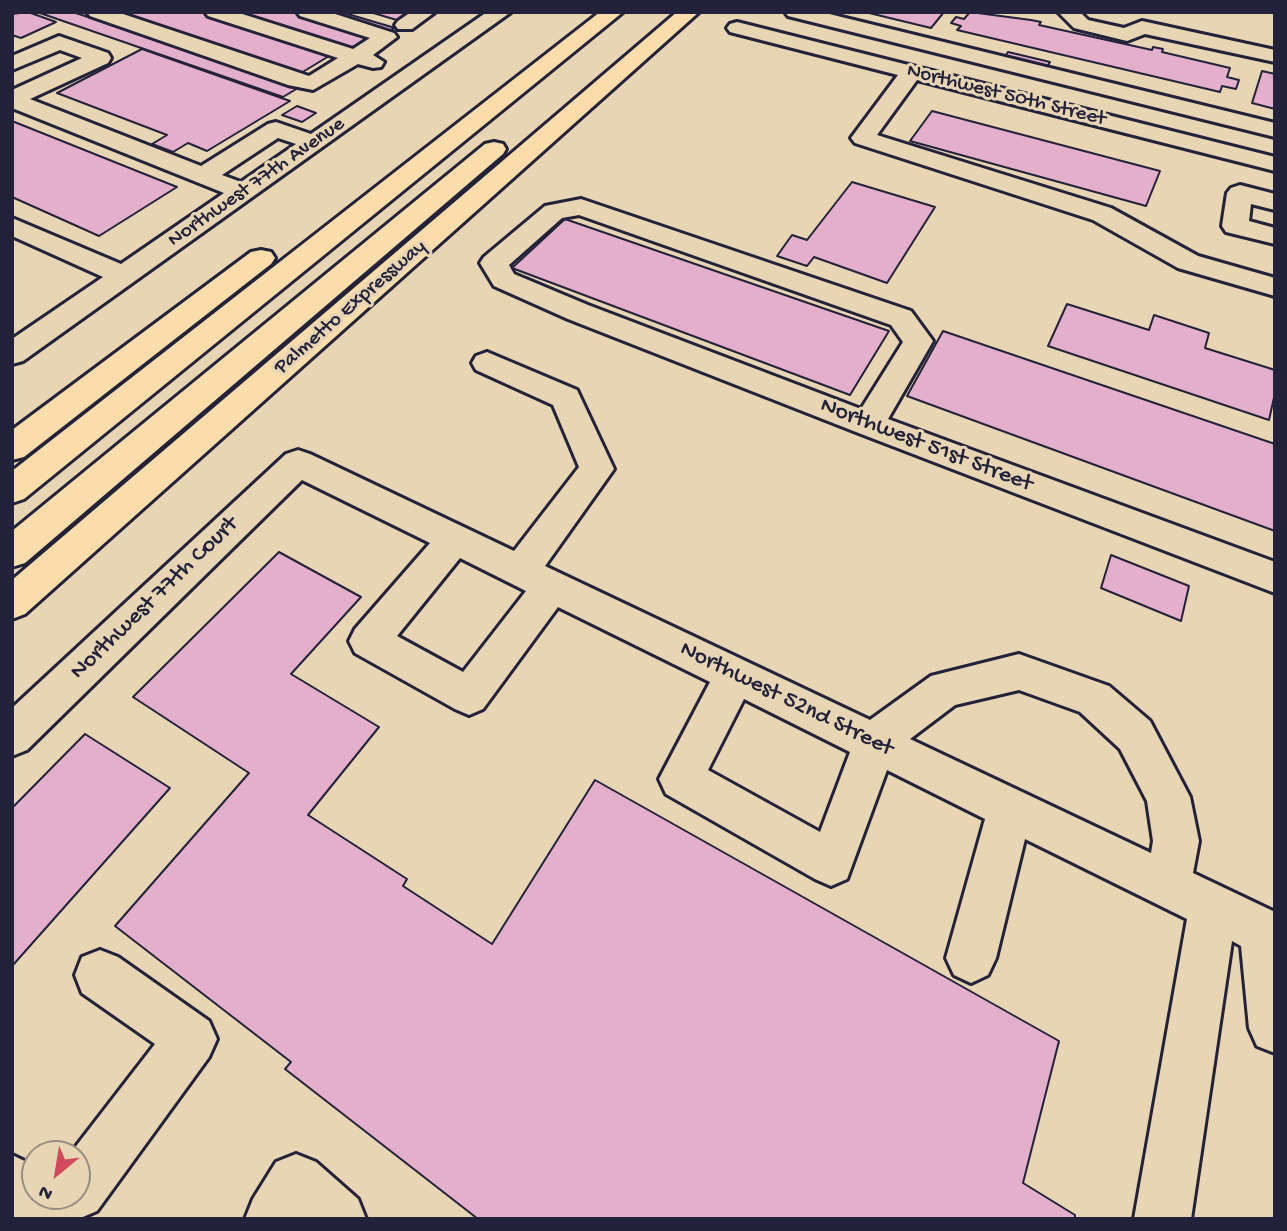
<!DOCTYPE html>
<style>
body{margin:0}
#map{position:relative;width:1287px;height:1231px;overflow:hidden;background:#e7d5b3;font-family:"Gochi Hand",sans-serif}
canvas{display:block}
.frame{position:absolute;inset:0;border:14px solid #22223b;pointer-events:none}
.north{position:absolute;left:21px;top:1140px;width:70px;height:70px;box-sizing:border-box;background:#e7d5b3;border:2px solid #988d83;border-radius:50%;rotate:210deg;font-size:19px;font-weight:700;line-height:28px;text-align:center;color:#22223b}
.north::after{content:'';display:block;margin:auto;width:24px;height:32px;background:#d1495b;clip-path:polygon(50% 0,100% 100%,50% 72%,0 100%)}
</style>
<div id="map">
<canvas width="1287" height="1231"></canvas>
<div class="frame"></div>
<div class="north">N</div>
</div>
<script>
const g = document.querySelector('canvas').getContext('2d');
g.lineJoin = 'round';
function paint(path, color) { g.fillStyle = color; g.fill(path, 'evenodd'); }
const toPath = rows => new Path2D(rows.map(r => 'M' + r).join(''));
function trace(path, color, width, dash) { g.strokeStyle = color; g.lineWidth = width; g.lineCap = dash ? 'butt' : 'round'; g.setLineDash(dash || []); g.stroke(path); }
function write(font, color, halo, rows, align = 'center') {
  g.font = font + ' "Gochi Hand",sans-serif'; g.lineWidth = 6; g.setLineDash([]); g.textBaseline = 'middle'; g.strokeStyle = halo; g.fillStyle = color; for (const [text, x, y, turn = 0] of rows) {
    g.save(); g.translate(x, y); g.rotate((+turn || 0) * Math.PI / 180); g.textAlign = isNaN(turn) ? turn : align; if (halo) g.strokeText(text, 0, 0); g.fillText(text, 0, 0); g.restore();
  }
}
const building = toPath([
 [28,12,56,22,21,38,12,35,12,14,28,12],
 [37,12,73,12,298,88,283,97,37,12],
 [117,12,204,12,334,53,301,73,117,12],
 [238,12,293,12,380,39,359,50,238,12],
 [320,12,341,12,395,28,387,32,320,12],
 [370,12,414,12,400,21,370,12],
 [865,12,944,12,931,28,865,12],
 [970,12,1031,20,1041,22,1039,25,1152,50,1153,47,1163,49,1162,52,1230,68,1227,77,1239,80,1236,89,1222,86,1220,92,957,30,961,26,951,23,956,17,964,19,970,12],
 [142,49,290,101,207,151,188,143,173,152,152,144,167,135,57,93,142,49],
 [1008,52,1050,62,1046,69,1003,59,1008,52],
 [1262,71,1275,74,1275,109,1252,103,1262,71],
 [297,106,316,113,302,122,282,115,297,106],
 [932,111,1160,171,1146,206,910,141,932,111],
 [12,121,177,187,99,236,12,197,12,121],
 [852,182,935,207,887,283,814,257,807,266,777,256,792,235,807,240,852,182],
 [565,219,889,331,850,395,512,268,565,219],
 [1067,304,1149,330,1154,315,1209,333,1205,348,1275,370,1275,393,1269,420,1048,346,1067,304],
 [943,331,1275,444,1275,531,907,396,943,331],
 [279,552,361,597,291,674,379,727,308,815,407,879,403,886,492,944,595,780,1059,1041,1023,1183,1075,1215,1075,1219,478,1219,285,1069,291,1062,115,926,249,773,133,697,279,552],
 [1111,555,1189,586,1181,621,1101,588,1111,555],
 [85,734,170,788,13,965,12,808,85,734]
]);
paint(building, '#e3afca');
trace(building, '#22223b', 2);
const minor = toPath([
 [87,12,117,12,309,76,338,58,208,16,205,12,236,12,353,49,370,38,300,16,297,12,329,12,394,33,397,37,373,55,384,62,381,67,373,68,358,64,313,90,288,85,90,16,87,12],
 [411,12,435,12,412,29,398,29,395,25,398,21,411,12],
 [487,12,511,12,23,361,12,364,12,339,103,277,12,236,12,218,121,264,224,193,12,108,12,90,82,58,60,50,12,70,12,56,59,36,108,53,111,58,108,63,30,99,201,166,268,124,276,122,311,134,487,12],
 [278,138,296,144,241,182,222,175,278,138],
 [785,12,821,12,1275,123,1275,137,788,16,785,12],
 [1058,12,1080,12,1088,20,1124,28,1142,21,1275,50,1275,62,1145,34,1127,41,1074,28,1058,12],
 [737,22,1275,157,1275,171,917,80,877,135,1111,208,1198,256,1275,278,1275,296,1178,268,1093,220,855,143,851,138,898,75,730,32,727,28,730,24,737,22],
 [1240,185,1275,194,1275,210,1251,204,1249,221,1275,228,1275,244,1226,232,1222,226,1227,193,1231,188,1240,185],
 [581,199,911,311,933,341,888,419,1275,562,1275,593,856,432,568,319,494,286,480,263,484,257,545,206,581,199],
 [579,215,891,325,903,342,861,409,588,305,514,274,509,265,562,218,579,215],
 [487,352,577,390,614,469,545,566,870,720,931,676,1019,654,1109,686,1150,721,1190,797,1199,841,1193,873,1275,912,1275,1053,1257,1046,1249,1028,1241,946,1232,941,1191,1219,1134,1219,1187,919,1025,839,996,958,988,975,971,983,954,975,946,958,985,819,887,770,847,879,831,886,815,879,666,794,659,779,710,682,558,607,483,709,469,715,455,709,355,653,349,641,355,629,430,543,302,480,27,750,12,756,12,708,286,454,298,450,310,454,514,551,579,467,553,405,476,370,472,363,476,356,487,352],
 [460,558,526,591,463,672,397,636,460,558],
 [1019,690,1080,712,1120,749,1147,801,1153,841,1151,853,910,739,955,705,1019,690],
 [744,699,850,752,820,832,708,770,744,699],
 [100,950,118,957,209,1021,217,1039,209,1057,97,1211,78,1219,12,1219,12,1155,35,1166,35,1196,77,1196,77,1154,70,1154,155,1044,82,993,75,975,82,957,100,950],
 [296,1154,316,1162,358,1199,366,1219,245,1219,253,1199,276,1162,296,1154]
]);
const highway = toPath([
 [600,12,623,12,24,499,12,503,12,471,600,12],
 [677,12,699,12,25,614,12,619,12,580,677,12],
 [494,142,503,144,506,149,503,154,25,563,12,567,12,531,485,144,494,142],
 [261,250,271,252,275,258,271,264,24,457,12,460,12,430,251,252,261,250]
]);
trace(minor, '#22223b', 6);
trace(highway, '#22223b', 6);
paint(minor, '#e7d5b3');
paint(highway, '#fbddab');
write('21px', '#22223b', '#e7d5b3', [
 ["Northwest 50th Street",1006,96,14],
 ["Northwest 77th Avenue",257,183,-35],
 ["Palmetto Expressway",351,308,-41]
]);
write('24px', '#22223b', '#e7d5b3', [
 ["Northwest 51st Street",926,446,21],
 ["Northwest 77th Court",155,599,-44],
 ["Northwest 52nd Street",786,700,26]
]);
</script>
